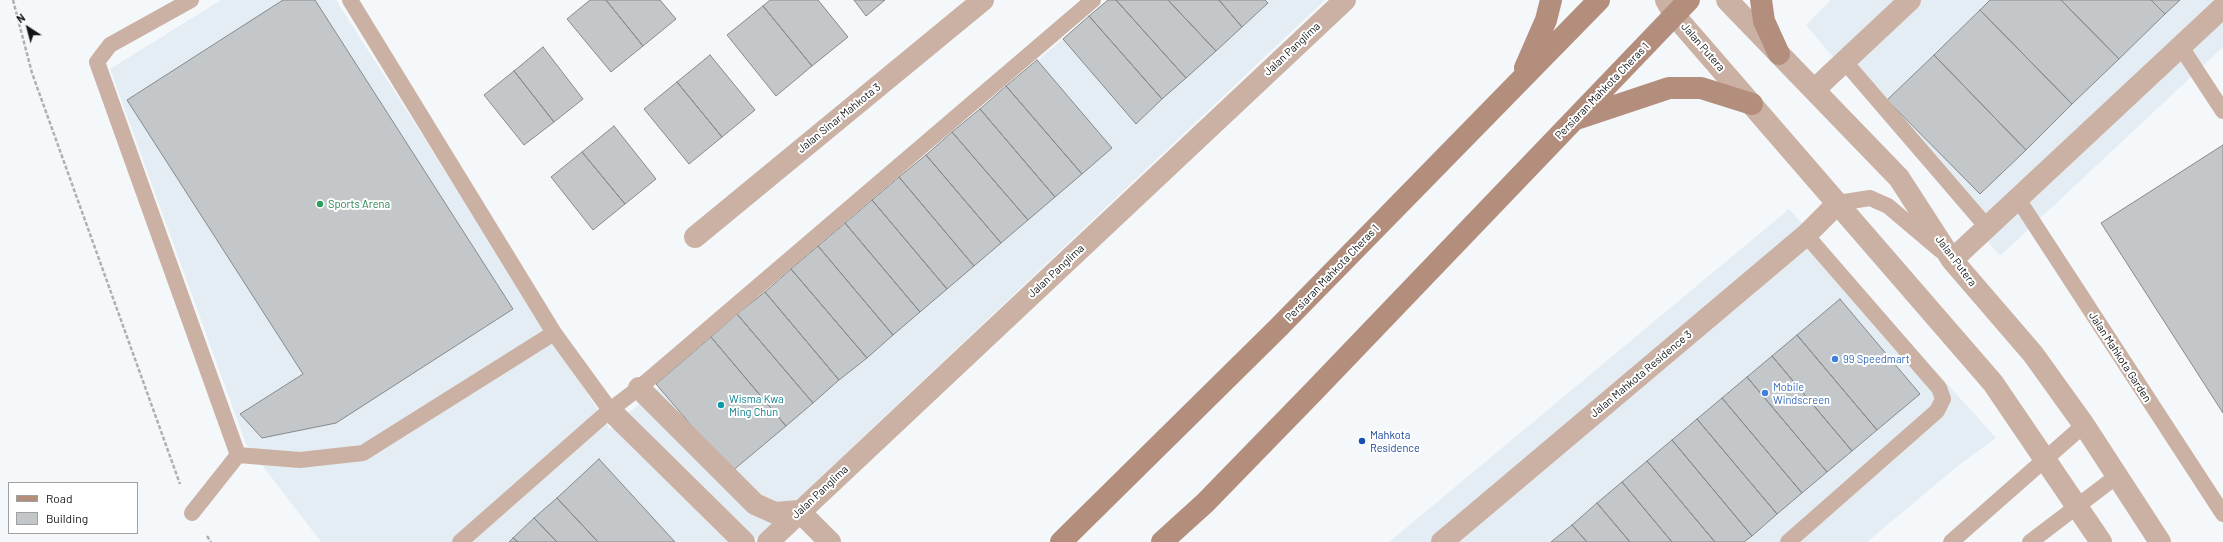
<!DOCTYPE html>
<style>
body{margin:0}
#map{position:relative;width:2223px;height:542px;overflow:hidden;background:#f5f8fa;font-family:Barlow,sans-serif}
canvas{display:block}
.legend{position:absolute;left:8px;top:482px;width:130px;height:52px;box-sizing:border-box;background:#fff;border:1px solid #a0a1a1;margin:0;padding:5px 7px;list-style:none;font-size:12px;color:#121314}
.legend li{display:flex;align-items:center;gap:8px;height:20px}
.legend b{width:20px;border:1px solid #a0a1a1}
.north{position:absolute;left:8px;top:8px;width:40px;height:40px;-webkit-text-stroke:3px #fff;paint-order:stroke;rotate:324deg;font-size:11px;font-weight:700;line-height:16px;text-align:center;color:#121314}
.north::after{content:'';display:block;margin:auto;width:14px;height:18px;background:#121314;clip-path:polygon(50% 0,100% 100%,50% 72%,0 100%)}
</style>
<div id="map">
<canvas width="2223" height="542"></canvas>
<ul class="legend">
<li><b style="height:5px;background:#b38e7c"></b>Road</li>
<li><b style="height:11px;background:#c4c7c9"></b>Building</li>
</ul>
<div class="north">N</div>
</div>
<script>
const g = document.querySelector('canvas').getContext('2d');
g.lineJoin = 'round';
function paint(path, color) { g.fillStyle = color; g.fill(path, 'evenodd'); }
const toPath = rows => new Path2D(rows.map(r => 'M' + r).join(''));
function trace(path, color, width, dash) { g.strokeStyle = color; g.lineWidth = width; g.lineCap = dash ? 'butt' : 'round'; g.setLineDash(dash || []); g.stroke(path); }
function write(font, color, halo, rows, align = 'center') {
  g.font = font + ' Barlow,sans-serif'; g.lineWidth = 4; g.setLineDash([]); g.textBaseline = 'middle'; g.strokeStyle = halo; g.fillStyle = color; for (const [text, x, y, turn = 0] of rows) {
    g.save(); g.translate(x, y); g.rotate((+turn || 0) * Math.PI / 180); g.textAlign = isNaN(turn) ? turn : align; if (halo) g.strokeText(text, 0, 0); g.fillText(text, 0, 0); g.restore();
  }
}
paint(toPath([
 [221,0,336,0,610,429,1108,0,1325,0,752,542,321,542,246,444,110,69],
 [1831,0,2223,0,2223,47,2000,256,1806,25],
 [1789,209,1996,438,1959,465,1867,542,1389,542]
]), '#e5edf4');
const building = toPath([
 [283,0,315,0,513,309,336,423,262,438,240,414,303,374,127,100,283,0],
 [590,0,606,0,643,46,611,72,567,19,590,0],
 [606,0,660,0,676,19,643,46,606,0],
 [770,0,818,0,848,37,812,66,763,6,770,0],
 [854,0,885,0,866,16,854,0],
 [1108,0,1116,0,1186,78,1162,99,1089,16,1108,0],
 [1116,0,1168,0,1216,51,1186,78,1116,0],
 [1168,0,1219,0,1242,27,1216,51,1168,0],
 [1219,0,1265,0,1268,3,1242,27,1219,0],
 [1990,0,2061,0,2119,59,2072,104,1980,10,1990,0],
 [2061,0,2151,0,2165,14,2119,59,2061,0],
 [2151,0,2180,0,2165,14,2151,0],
 [763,6,812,66,776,96,727,35,763,6],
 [1980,10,2072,104,2026,150,1934,55,1980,10],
 [1089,16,1162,99,1136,124,1063,39,1089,16],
 [543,47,583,99,554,122,514,71,543,47],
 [710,55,755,110,722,137,677,82,710,55],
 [1934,55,2026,150,1980,194,1887,100,1934,55],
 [1037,60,1112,148,1082,174,1006,86,1037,60],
 [514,71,554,122,524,145,484,95,514,71],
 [677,82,722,137,689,164,644,109,677,82],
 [1006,86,1082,174,1055,197,980,109,1006,86],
 [980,109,1055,197,1028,220,952,132,980,109],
 [614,126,656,179,625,204,582,152,614,126],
 [952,132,1028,220,1001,243,926,155,952,132],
 [2223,145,2223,413,2101,223,2223,145],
 [582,152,625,204,593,230,551,177,582,152],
 [926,155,1001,243,974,266,899,177,926,155],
 [899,177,974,266,947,289,872,200,899,177],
 [872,200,947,289,920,312,845,223,872,200],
 [845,223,920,312,893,335,818,246,845,223],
 [818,246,893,335,867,358,791,269,818,246],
 [791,269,867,358,839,380,765,292,791,269],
 [765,292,839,380,813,403,737,314,765,292],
 [1840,299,1920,394,1877,430,1797,335,1840,299],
 [737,314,813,403,786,426,711,337,737,314],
 [1797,335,1877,430,1852,451,1772,356,1797,335],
 [711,337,786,426,731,472,656,384,711,337],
 [1772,356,1852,451,1827,472,1747,377,1772,356],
 [1747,377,1827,472,1802,493,1722,398,1747,377],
 [1722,398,1802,493,1777,514,1697,419,1722,398],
 [1697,419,1777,514,1752,536,1672,440,1697,419],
 [1672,440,1752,536,1744,542,1715,542,1647,461,1672,440],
 [599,459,675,542,598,542,557,498,599,459],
 [1647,461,1715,542,1672,542,1622,482,1647,461],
 [1622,482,1672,542,1630,542,1597,503,1622,482],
 [557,498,598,542,557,542,534,518,557,498],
 [1597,503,1630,542,1587,542,1572,525,1597,503],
 [534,518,557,542,518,542,513,538,534,518],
 [1572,525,1587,542,1551,542,1572,525],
 [513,538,518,542,509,542,513,538]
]);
paint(building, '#c4c7c9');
trace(building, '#878a8c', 1);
trace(toPath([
 [13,0,32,73,180,484],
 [207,536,211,542]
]), '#aeb1b2', 2.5, [4, 2]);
trace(toPath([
 [191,0,110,45,97,62,238,455,300,460,363,453,554,333],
 [350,0,554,333,610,410],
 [2181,47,2223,111],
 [1845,62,1987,227],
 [2018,199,2223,514],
 [1838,203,1870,198,1888,206,1940,250],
 [192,513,238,455],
 [460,542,610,410,639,388,1093,0],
 [1788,542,1937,411,1943,399,1939,388,1806,235],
 [1951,542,2084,425],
 [2030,542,2117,476]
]), '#cab1a4', 16);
trace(toPath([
 [1666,0,1675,16,1993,383,2101,542],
 [1727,0,1899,178,1952,260,2033,354,2084,425,2160,542],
 [1814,90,1910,0],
 [695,237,983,0],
 [1952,260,2223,7],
 [639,388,755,504,775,513,799,511,830,542],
 [610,410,744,542],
 [768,542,1345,0],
 [1442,542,1806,235,1838,203]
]), '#cab1a4', 22);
trace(toPath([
 [1761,0,1764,21,1779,54],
 [1525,68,1546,20,1551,0],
 [1579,118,1669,88,1701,88,1752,104],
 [1061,542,1279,327,1599,0],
 [1162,542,1205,503,1314,391,1689,0]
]), '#b38e7c', 22);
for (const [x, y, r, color] of [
 [320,204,4,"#2e9e5b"],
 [1835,359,4,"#3f7fe0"],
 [1765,393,4,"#3f7fe0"],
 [721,405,4,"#0f9aa8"],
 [1362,441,4,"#1a4fb4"]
]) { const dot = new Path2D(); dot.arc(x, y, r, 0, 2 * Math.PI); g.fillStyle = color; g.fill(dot); trace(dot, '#fff', 1.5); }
write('11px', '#121314', '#fff', [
 ["Jalan Putera",1703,47,49],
 ["Jalan Panglima",1292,49,-43],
 ["Persiaran Mahkota Cheras 1",1602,91,-46],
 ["Jalan Sinar Mahkota 3",839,118,-39],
 ["Jalan Putera",1956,261,53],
 ["Jalan Panglima",1056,271,-43],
 ["Persiaran Mahkota Cheras 1",1332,273,-46],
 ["Jalan Mahkota Garden",2120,357,57],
 ["Jalan Mahkota Residence 3",1641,374,-40],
 ["Jalan Panglima",820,492,-43]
]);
write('11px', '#27864d', '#fff', [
 ["Sports Arena",328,204]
], 'left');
write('11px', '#366cbe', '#fff', [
 ["99 Speedmart",1843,359],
 ["Mobile",1773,387],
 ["Windscreen",1773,400]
], 'left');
write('11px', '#0d838f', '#fff', [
 ["Wisma Kwa",729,399],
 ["Ming Chun",729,412]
], 'left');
write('11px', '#164399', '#fff', [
 ["Mahkota",1370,435],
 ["Residence",1370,448]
], 'left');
</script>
